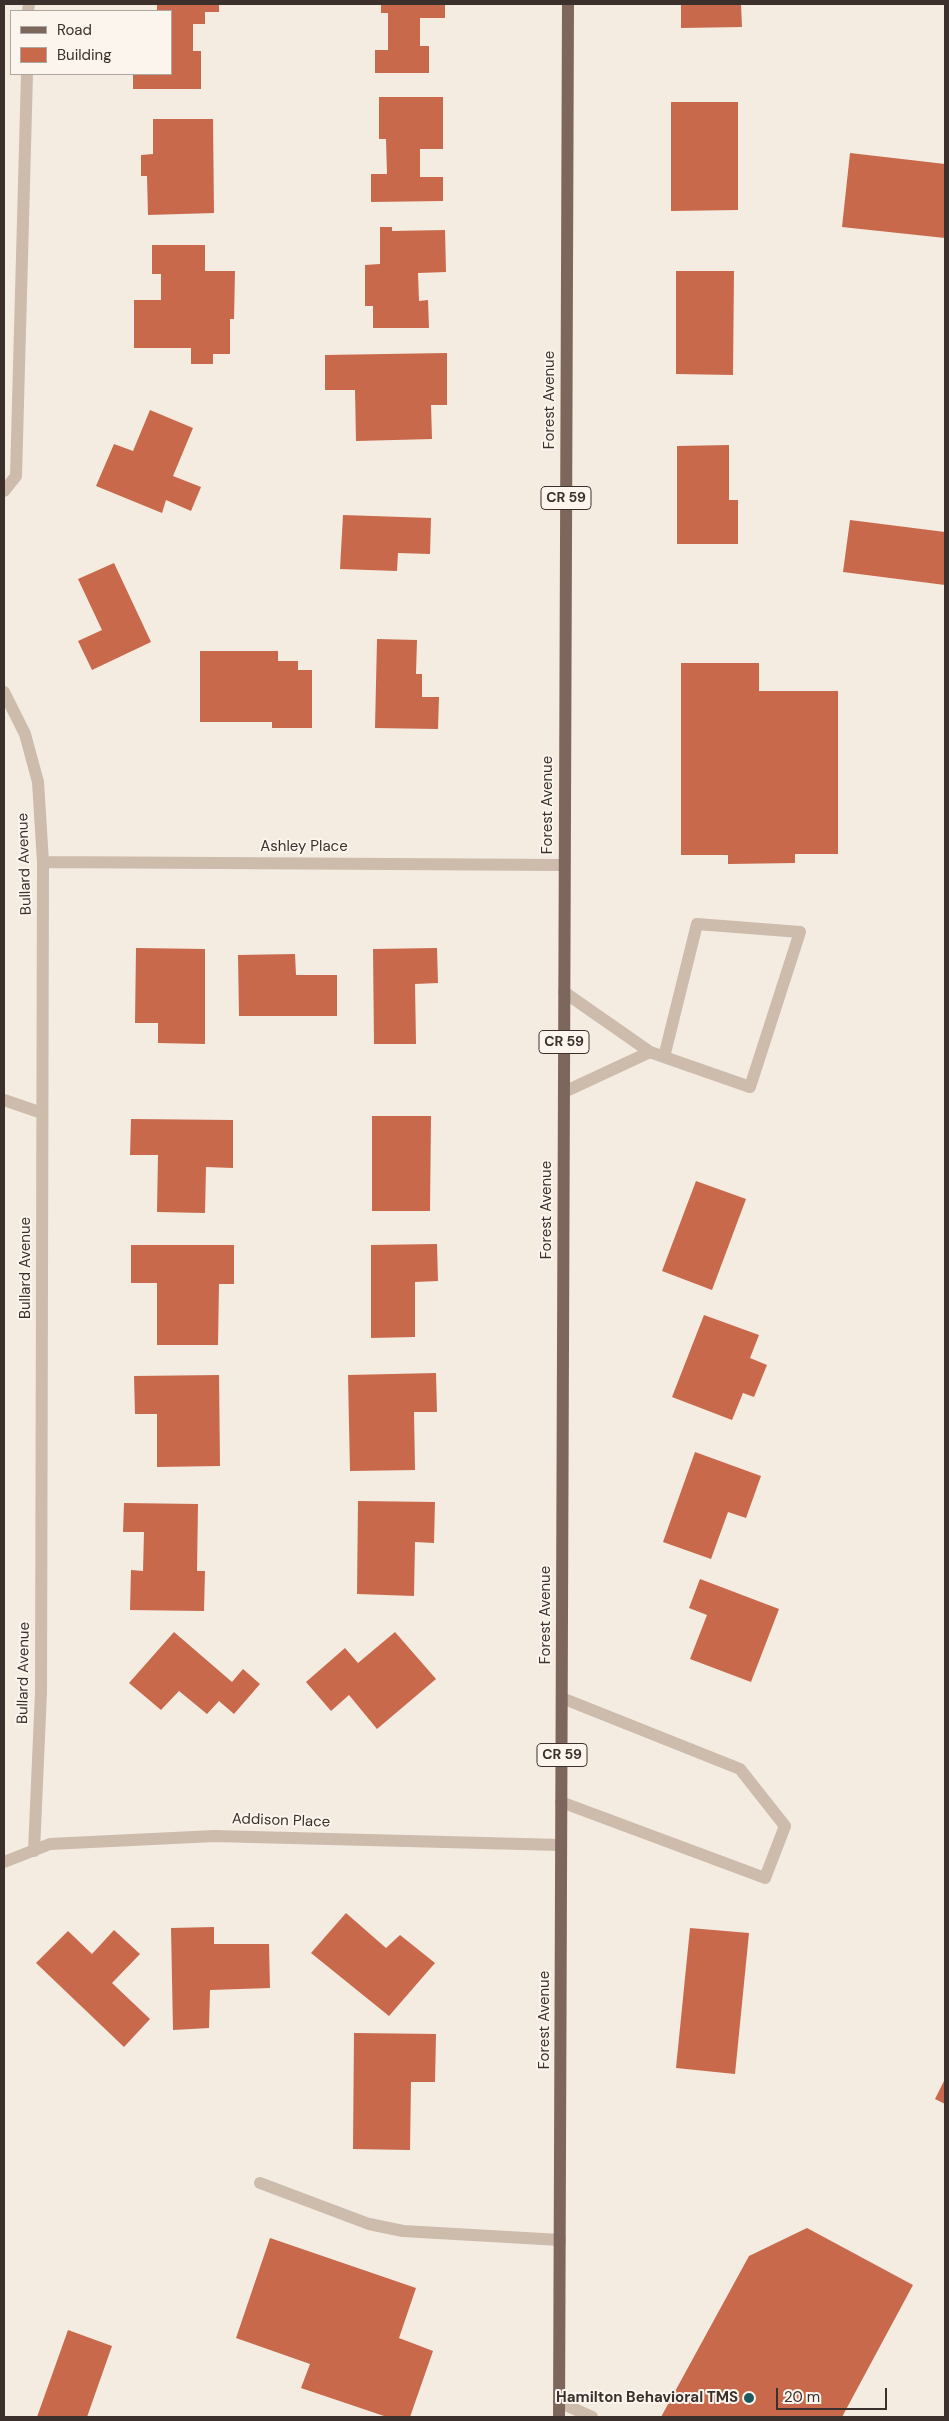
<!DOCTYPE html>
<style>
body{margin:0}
#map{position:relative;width:949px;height:2421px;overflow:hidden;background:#f4ebe1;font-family:"DM Sans",sans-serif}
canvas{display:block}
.frame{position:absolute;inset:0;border:5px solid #3b302b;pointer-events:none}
.legend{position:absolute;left:10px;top:10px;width:162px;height:65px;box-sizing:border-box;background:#fbf5ee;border:1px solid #aea6a0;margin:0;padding:6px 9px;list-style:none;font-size:15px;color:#3b302b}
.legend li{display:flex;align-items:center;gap:10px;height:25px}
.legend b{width:25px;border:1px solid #aea6a0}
.scale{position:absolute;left:776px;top:2388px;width:111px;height:22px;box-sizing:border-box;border:2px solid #3b302b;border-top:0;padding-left:6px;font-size:15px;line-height:18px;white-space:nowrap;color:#3b302b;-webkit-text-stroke:4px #fbf5ee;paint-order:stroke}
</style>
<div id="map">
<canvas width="949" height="2421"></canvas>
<div class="frame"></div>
<ul class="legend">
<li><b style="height:6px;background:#7d675c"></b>Road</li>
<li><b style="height:14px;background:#c8694b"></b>Building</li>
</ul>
<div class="scale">20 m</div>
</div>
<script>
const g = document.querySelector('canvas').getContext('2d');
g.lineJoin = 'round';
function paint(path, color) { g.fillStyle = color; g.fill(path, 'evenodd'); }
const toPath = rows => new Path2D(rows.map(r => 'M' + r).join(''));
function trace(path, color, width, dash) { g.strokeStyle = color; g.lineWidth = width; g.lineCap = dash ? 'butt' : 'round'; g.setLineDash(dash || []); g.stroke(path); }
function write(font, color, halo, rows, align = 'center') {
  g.font = font + ' "DM Sans",sans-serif'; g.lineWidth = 4; g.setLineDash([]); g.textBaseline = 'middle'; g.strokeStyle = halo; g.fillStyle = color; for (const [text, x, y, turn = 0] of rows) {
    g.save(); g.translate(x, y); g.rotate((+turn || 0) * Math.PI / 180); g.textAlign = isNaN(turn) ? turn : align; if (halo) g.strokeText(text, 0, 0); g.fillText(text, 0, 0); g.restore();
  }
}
paint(toPath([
 [157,4,219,4,219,12,205,12,205,24,193,24,193,51,201,51,201,89,133,89,133,74,171,74,171,11,157,11],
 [381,4,445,4,445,18,420,18,420,46,429,46,429,73,375,73,375,50,388,50,388,13,381,13],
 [681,4,741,4,742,27,681,28],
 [379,97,443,97,443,149,420,149,420,177,443,177,443,201,371,202,371,174,387,174,386,139,379,139],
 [671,102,738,102,738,210,671,211],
 [153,119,213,119,214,213,148,215,147,176,141,176,141,155,153,154],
 [850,153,945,164,945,238,842,227],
 [380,227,392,227,392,231,445,230,446,272,418,273,419,301,428,300,429,328,373,328,373,306,365,306,365,265,380,264],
 [152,245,205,245,205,271,235,271,234,319,230,319,230,354,213,354,213,364,191,364,191,348,134,348,134,300,161,300,161,274,152,274],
 [676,271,734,271,733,375,676,374],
 [447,353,447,405,431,405,432,439,356,441,355,390,325,390,325,355],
 [150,410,193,428,173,476,201,487,191,511,166,500,162,513,96,486,114,444,133,451],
 [729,445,729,500,738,500,738,544,677,544,677,446],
 [343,515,431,518,430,554,398,553,397,571,340,569],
 [850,520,945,532,945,585,843,572],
 [114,563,151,642,92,670,78,641,102,630,78,579],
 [377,639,417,640,416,674,422,674,422,697,439,697,438,729,375,728],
 [200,651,278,651,278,661,298,661,298,670,312,670,312,728,272,728,272,722,200,722],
 [681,663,759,663,759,691,838,691,838,854,795,854,795,863,728,864,728,855,681,855],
 [136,948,205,949,205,1044,158,1043,158,1023,135,1023],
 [437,948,438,983,415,984,416,1044,374,1044,373,949],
 [295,954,296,975,337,975,337,1016,239,1016,238,955],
 [372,1116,431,1116,430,1211,372,1211],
 [131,1119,233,1120,233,1168,206,1167,205,1213,157,1212,158,1155,130,1155],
 [696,1181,746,1199,712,1290,662,1271],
 [437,1244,438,1281,415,1282,415,1337,371,1338,371,1245],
 [131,1245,234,1245,234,1284,219,1284,218,1345,157,1345,157,1283,131,1283],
 [704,1315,759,1335,750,1358,767,1365,754,1397,743,1393,732,1420,672,1397],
 [436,1373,437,1412,414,1412,415,1470,350,1471,348,1375],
 [219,1375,220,1466,157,1467,157,1414,135,1414,134,1376],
 [695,1452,761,1476,746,1518,728,1512,711,1559,663,1542],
 [358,1501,435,1502,434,1543,415,1542,414,1596,357,1594],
 [124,1503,198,1504,197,1571,205,1571,204,1611,130,1610,131,1570,143,1571,144,1532,123,1532],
 [700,1579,779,1609,751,1682,690,1659,707,1615,689,1608],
 [174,1632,232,1682,243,1669,260,1684,234,1714,219,1701,207,1714,179,1691,161,1710,129,1683],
 [395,1632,436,1679,377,1729,349,1695,331,1711,306,1682,345,1648,358,1663],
 [346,1913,386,1948,400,1935,435,1963,389,2016,311,1953],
 [214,1927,214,1944,269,1944,270,1988,210,1990,209,2028,173,2030,171,1928],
 [690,1928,749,1933,735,2074,676,2068],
 [114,1930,140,1954,112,1983,150,2019,124,2047,36,1963,68,1931,92,1954],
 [354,2033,436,2034,435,2082,411,2082,410,2150,353,2149],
 [945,2079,945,2104,935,2099],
 [807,2228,913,2285,842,2417,661,2417,749,2256],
 [270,2238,416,2288,399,2338,433,2351,410,2417,387,2417,301,2388,310,2364,236,2338],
 [68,2330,112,2346,87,2417,37,2417]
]), '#c8694b');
trace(toPath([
 [564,992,650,1052,664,1057,750,1087,800,932,697,924,664,1057],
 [564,1092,650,1052],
 [561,1802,765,1878,785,1826,740,1769,562,1698],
 [260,2183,369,2224,403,2231,560,2240],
 [559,2402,592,2417]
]), '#cdbbac', 12);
trace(toPath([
 [28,11,29,4],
 [4,491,16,476,27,74],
 [4,692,25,734,38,782,43,862,41,1692,34,1851],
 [43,862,564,865],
 [4,1100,42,1113],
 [4,1862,50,1844,214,1836,561,1845]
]), '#cdbbac', 12);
trace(toPath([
 [559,2417,568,4]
]), '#7d675c', 12);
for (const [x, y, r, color] of [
 [749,2398,6,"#1f5a5e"]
]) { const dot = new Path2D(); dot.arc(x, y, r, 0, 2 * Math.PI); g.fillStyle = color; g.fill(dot); trace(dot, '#fbf5ee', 2); }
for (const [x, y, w] of [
 [566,498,50],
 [564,1042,50],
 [562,1755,50]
]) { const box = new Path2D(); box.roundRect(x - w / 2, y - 11.5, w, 23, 4); g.fillStyle = '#fbf5ee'; g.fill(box); trace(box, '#3b302b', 1); }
write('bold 14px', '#3b302b', null, [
 ["CR 59",566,498],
 ["CR 59",564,1042],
 ["CR 59",562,1755]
]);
write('15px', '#3b302b', '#fbf5ee', [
 ["Forest Avenue",550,400,-90],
 ["Forest Avenue",548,805,-90],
 ["Ashley Place",304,847],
 ["Bullard Avenue",25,864,-92],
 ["Forest Avenue",547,1210,-90],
 ["Bullard Avenue",26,1268,-90],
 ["Forest Avenue",546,1615,-90],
 ["Bullard Avenue",24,1673,-89],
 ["Addison Place",281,1821,2],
 ["Forest Avenue",545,2020,-90]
]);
write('bold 15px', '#3b302b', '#fbf5ee', [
 ["Hamilton Behavioral TMS",738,2398]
], 'right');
</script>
